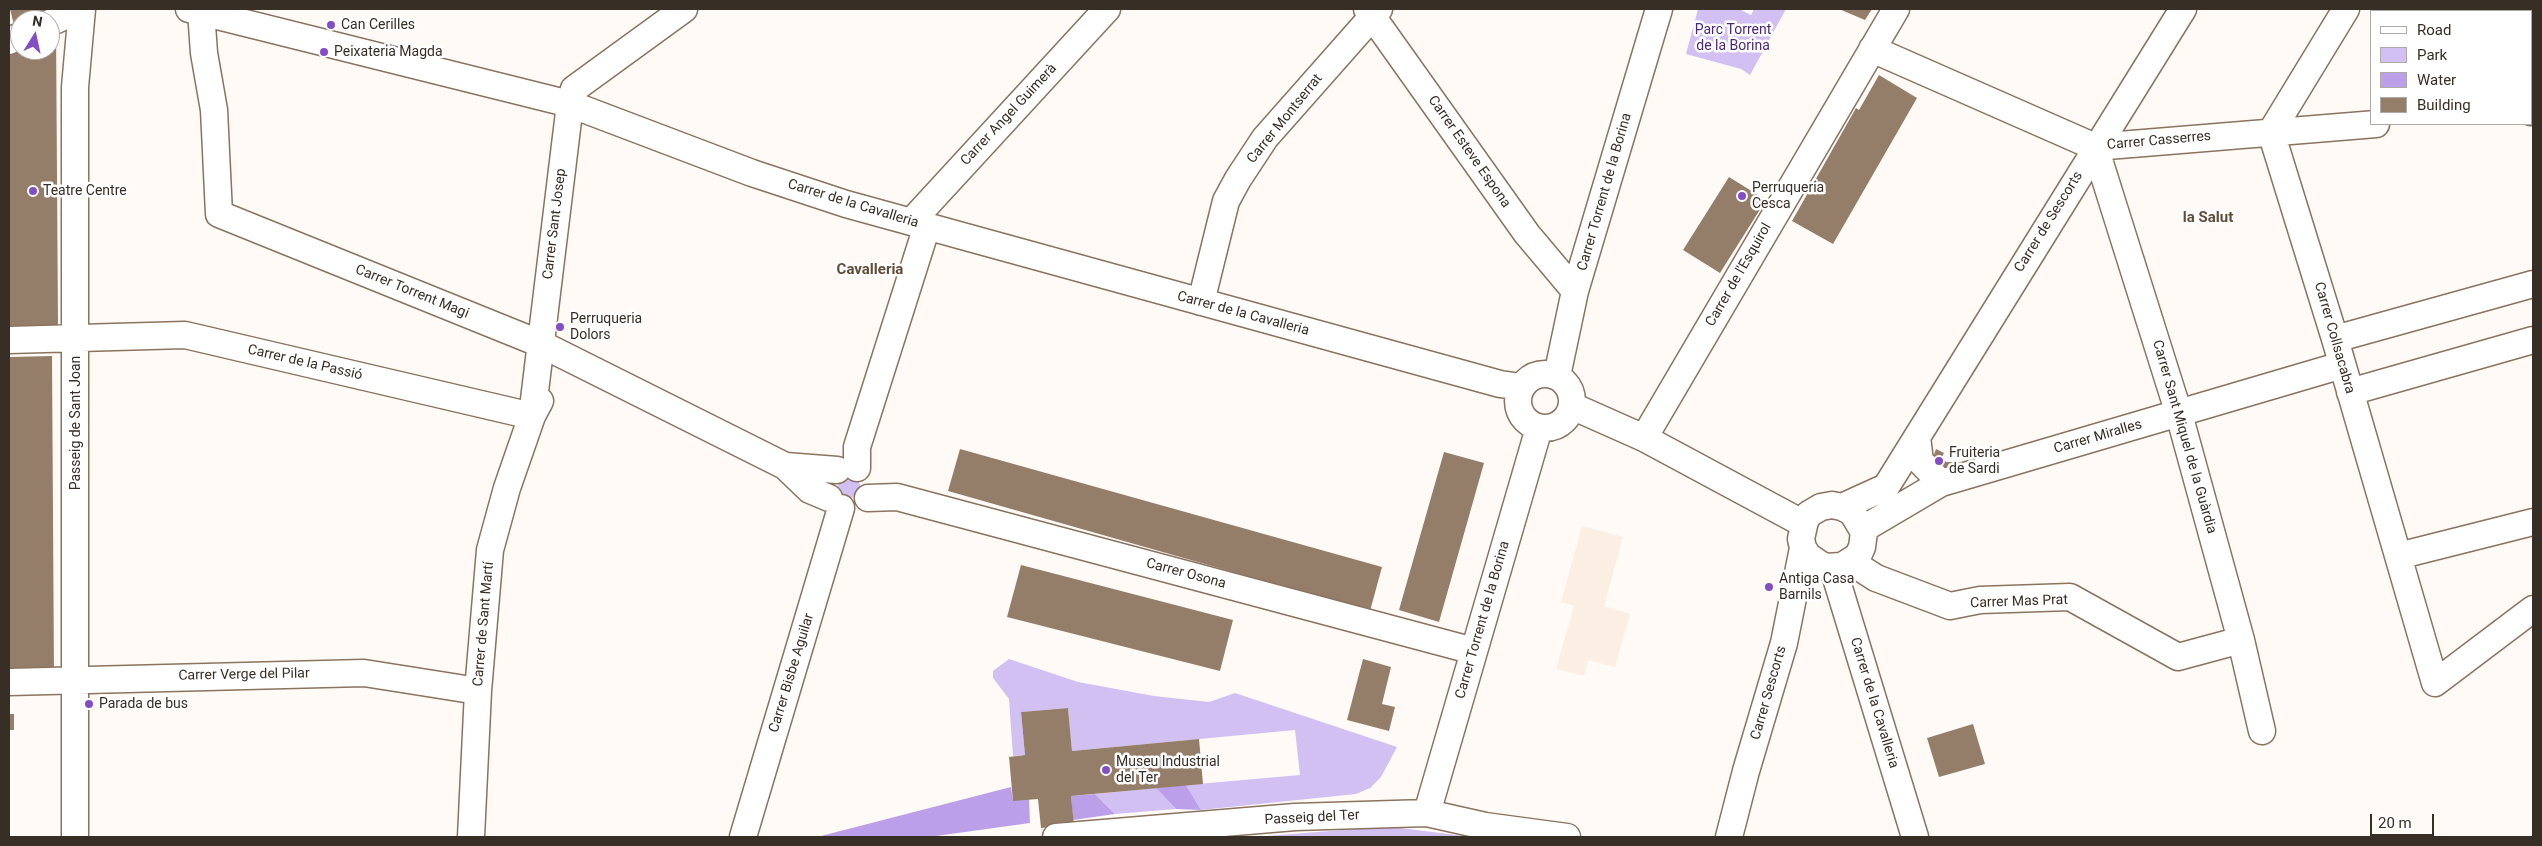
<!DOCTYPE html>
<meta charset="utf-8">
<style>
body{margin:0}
#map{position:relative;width:2542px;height:846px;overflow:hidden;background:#fffaf5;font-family:Roboto,sans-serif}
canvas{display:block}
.frame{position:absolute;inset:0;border:10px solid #372e25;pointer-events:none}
.legend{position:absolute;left:2370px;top:10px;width:162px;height:115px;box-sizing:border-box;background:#fff;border:1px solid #afaba8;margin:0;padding:6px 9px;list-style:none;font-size:15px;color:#372e25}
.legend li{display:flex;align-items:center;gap:10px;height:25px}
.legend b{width:25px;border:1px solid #afaba8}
.north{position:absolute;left:10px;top:10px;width:50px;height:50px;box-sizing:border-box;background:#fff;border:1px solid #afaba8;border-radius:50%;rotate:10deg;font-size:14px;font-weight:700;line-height:20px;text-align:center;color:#372e25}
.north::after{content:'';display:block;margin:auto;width:18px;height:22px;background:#834ec5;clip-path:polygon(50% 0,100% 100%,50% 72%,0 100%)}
.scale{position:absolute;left:2370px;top:814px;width:64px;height:22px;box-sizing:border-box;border:2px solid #372e25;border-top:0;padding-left:6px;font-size:15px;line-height:18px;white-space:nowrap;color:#372e25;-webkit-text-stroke:4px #fff;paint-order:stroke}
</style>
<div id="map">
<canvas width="2542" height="846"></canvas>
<div class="frame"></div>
<ul class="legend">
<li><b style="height:6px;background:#fff"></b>Road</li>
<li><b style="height:14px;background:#d2c0f2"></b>Park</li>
<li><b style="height:14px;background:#bba0e9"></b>Water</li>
<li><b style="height:14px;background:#957e69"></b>Building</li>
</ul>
<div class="north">N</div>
<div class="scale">20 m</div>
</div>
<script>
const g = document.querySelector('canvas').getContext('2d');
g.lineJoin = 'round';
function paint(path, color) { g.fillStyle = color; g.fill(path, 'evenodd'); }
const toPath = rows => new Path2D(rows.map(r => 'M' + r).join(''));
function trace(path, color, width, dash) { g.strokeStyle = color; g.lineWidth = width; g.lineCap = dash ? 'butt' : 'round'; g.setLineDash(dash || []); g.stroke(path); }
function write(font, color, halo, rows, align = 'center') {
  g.font = font + ' Roboto,sans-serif'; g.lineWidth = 5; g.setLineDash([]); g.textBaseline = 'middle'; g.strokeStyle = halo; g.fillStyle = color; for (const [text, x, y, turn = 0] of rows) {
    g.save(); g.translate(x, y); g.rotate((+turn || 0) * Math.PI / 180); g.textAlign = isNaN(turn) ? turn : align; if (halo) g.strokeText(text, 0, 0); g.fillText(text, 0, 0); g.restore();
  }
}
paint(toPath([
 [1582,526,1623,537,1604,606,1630,614,1615,667,1588,660,1584,676,1556,669,1574,606,1561,602]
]), '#fbeee3');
paint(toPath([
 [1698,9,1739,9,1751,15,1754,9,1786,9,1750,75,1741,69,1686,54],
 '838 487a11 11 0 1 1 22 0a11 11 0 1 1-22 0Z',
 [1009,659,1078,682,1154,696,1209,702,1235,693,1397,747,1381,777,1370,788,1356,794,1201,810,1186,785,1300,775,1295,730,1072,751,1068,708,1021,712,1025,755,1013,756,1009,699,993,678,993,671],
 [1156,788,1176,809,1115,814,1095,794],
 [1392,827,1473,837,1253,837,1382,827]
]), '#d2c0f2');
paint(toPath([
 [1186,785,1201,810,1176,809,1156,788],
 [1011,787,1013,800,1029,799,1030,823,929,837,817,837],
 [1095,794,1115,814,1073,820,1071,796]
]), '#bba0e9');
paint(toPath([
 [10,9,47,9,31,20,20,20,20,26,15,29],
 [1839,9,1872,9,1865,20],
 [56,26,58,325,9,327,9,50,50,50,50,29],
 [1879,75,1917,98,1833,244,1792,221,1856,108,1859,110],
 [1729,177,1766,200,1720,273,1683,250],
 [52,356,54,677,9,679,9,357],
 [960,449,1382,567,1370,611,948,491],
 [1936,449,1944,453,1942,457,1946,462,1954,462,1954,469,1943,471,1932,460],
 [1444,452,1484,463,1439,622,1399,610],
 [1021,565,1233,620,1220,671,1007,617],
 [1363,659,1391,667,1382,704,1395,707,1389,731,1347,720],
 [1068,708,1072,751,1199,739,1203,784,1071,796,1074,825,1041,828,1038,799,1013,801,1009,757,1025,755,1021,712],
 [9,714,14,714,14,730,9,730],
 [1973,724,1985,764,1939,777,1927,738]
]), '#957e69');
const minor = toPath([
 [189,9,570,104,752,173,846,204,1500,384,1521,387],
 [1367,9,1527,234,1575,291],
 [2346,9,2271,132,2335,339,2435,683,2533,609],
 [201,11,204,53,214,110,219,214,541,344,785,466,810,490,829,498],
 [50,23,67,15],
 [9,41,20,36],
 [1872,49,2095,147,2376,124],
 [2531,112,2533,112],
 [2095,147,2179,414,2241,640,2262,731],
 [911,222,1107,9],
 [1201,302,1226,201,1238,179,1265,138,1379,9],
 [2335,339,2533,284],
 [9,340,185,335,532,416,540,401],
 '1518 401a27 27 0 1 1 54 0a27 27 0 1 1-54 0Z',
 [1557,376,1575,291,1659,9],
 [2350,392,2533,340],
 [1572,406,1644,438,1804,524],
 [1917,437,1920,461,1941,483],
 [1644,438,1896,9],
 [785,466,837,470],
 [857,468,857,447,927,226],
 [868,498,897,497,1474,651],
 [1842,507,1886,487,2183,9],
 [1863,529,1941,483,2342,365],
 [2398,556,2533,522],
 [1851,562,1876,578,1950,606,1980,600,2070,597,2178,657,2241,640],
 [1833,568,1915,837],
 [9,682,364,673,478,691],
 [1427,813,1539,428],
 [75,837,75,87,82,9],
 [471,837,478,691,490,550,507,488,532,416,570,104,574,89,684,9],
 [743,837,841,508],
 [1056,837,1295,817,1427,813,1485,826,1567,837],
 [1729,837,1746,771,1784,643,1803,548,1801,539,1805,521,1809,514,1821,507,1832,505,1842,507,1852,512,1864,532,1862,547,1858,556,1842,566,1824,567,1808,556,1803,548]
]);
trace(minor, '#8a735f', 29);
trace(minor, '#fff', 26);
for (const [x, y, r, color] of [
 [331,25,5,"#834ec5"],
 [324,52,5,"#834ec5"],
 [33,191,5,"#834ec5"],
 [1742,196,5,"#834ec5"],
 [560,327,5,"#834ec5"],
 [1939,461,5,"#834ec5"],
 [1769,587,5,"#834ec5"],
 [89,704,5,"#834ec5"],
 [1106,770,5,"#834ec5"]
]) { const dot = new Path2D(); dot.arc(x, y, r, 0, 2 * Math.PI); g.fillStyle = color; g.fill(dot); trace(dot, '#fff', 2); }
write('14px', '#372e25', '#fff', [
 ["Can Cerilles",341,25],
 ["Peixateria Magda",334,52],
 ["Perruqueria",1752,188],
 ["Cesca",1752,204],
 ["Teatre Centre",43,191],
 ["Perruqueria",570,319],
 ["Dolors",570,335],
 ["Fruiteria",1949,453],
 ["de Sardi",1949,469],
 ["Antiga Casa",1779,579],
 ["Barnils",1779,595],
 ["Parada de bus",99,704],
 ["Museu Industrial",1116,762],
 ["del Ter",1116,778]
], 'left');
write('14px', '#4d277b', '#fff', [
 ["Parc Torrent",1733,30],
 ["de la Borina",1733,46]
]);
write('14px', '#372e25', '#fff', [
 ["Carrer Angel Guimerà",1009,115,-47],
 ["Carrer Montserrat",1285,119,-51],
 ["Carrer Casserres",2159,141,-5],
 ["Carrer Esteve Espona",1469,152,55],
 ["Carrer Torrent de la Borina",1605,192,-74],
 ["Carrer de la Cavalleria",853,204,17],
 ["Carrer de Sescorts",2049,222,-58],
 ["Carrer Sant Josep",555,224,-83],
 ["Carrer de l'Esquirol",1739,275,-60],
 ["Carrer Torrent Magi",412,292,22],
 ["Carrer de la Cavalleria",1243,314,15],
 ["Carrer Collsacabra",2334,338,74],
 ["Carrer de la Passió",305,363,13],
 ["Passeig de Sant Joan",76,423,-90],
 ["Carrer Miralles",2098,437,-16],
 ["Carrer Sant Miquel de la Guàrdia",2184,437,74],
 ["Carrer Osona",1186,574,15],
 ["Carrer Mas Prat",2019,602,-2],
 ["Carrer Torrent de la Borina",1483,620,-74],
 ["Carrer de Sant Martí",484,624,-85],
 ["Carrer Bisbe Aguilar",792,673,-73],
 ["Carrer Verge del Pilar",244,675,-1],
 ["Carrer Sescorts",1769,693,-74],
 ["Carrer de la Cavalleria",1874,703,73],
 ["Passeig del Ter",1312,818,-3]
]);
write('bold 15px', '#614c38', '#fff', [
 ["la Salut",2208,218],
 ["Cavalleria",870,270]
]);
</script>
